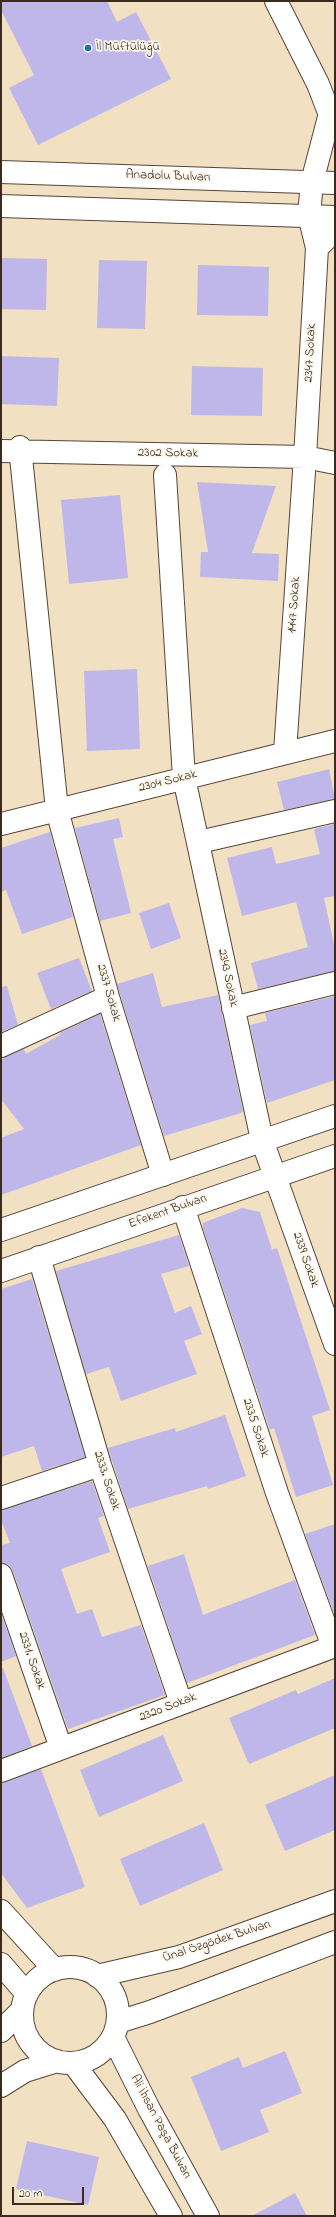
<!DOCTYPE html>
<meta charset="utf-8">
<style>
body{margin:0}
#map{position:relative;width:336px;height:2217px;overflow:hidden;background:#f1e0c2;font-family:"Indie Flower",sans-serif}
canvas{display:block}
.frame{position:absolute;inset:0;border:2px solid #3b2a1e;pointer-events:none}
.scale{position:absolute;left:12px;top:2187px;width:72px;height:18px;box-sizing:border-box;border:2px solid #3b2a1e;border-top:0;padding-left:5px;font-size:12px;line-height:14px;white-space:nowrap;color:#3b2a1e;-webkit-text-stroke:3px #fbf7ec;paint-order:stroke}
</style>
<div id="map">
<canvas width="336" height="2217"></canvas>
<div class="frame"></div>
<div class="scale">20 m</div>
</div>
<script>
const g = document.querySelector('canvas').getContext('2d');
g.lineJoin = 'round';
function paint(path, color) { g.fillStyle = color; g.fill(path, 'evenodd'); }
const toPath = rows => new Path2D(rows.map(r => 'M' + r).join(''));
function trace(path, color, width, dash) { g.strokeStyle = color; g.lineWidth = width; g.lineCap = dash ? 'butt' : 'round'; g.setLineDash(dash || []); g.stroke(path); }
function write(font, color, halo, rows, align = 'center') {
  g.font = font + ' "Indie Flower",sans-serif'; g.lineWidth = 3.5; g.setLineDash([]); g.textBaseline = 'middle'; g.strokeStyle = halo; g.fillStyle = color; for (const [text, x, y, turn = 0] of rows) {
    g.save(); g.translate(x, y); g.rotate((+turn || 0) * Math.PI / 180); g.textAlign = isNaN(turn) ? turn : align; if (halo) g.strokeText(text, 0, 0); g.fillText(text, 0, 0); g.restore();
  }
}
paint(toPath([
 [1,1,107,1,117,22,136,12,171,79,38,145,9,88,34,75,1,10],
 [1,258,47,259,46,310,1,309],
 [99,260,147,261,145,329,97,328],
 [198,265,269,267,268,316,197,315],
 [1,356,59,358,57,406,1,404],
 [192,366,263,368,262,416,191,415],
 [197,482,276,486,252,553,279,554,278,581,200,577,201,552,208,552],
 [120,495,128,578,69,584,61,500],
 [137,669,140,749,87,751,84,671],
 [329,769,335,799,284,810,277,782],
 [119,818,123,837,113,839,131,913,100,921,75,828],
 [335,824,335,896,324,898,335,949,335,971,258,989,251,963,308,947,296,902,242,916,227,858,272,847,276,864,320,854,314,829],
 [50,832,73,917,22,934,6,890,1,892,1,848],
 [169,903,181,938,151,949,139,913],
 [79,958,92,991,51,1009,37,973],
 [153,973,162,1007,218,995,243,1111,241,1113,164,1136,117,984],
 [7,986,18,1025,1,1032,1,987],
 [335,996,335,1080,267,1103,250,1025,267,1021,265,1013],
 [100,1014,141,1145,1,1195,1,1138,24,1129,1,1099,1,1058,24,1049,26,1054,60,1035,60,1033],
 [242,1208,260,1212,272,1250,277,1248,330,1410,312,1416,333,1485,296,1497,274,1428,270,1430,203,1228,203,1223],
 [179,1235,189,1266,161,1274,175,1313,191,1306,202,1334,184,1341,197,1374,121,1401,109,1367,86,1374,56,1271],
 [32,1279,85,1457,42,1471,34,1446,1,1457,1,1289],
 [225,1415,246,1476,208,1489,207,1486,128,1509,108,1448,175,1428,176,1432],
 [92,1481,104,1516,98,1518,110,1552,61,1569,77,1614,92,1609,102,1637,141,1625,165,1695,68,1729,13,1571,9,1565,1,1563,1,1545,10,1543,1,1520,1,1510],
 [335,1524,335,1616,305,1534],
 [184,1554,203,1615,295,1580,315,1635,187,1683,148,1566],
 [1,1613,16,1656,1,1662],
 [1,1668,3,1668,32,1746,1,1758],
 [335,1678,335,1728,249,1764,229,1718,296,1690,298,1694],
 [163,1735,183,1781,99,1817,80,1770],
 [41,1769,85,1887,27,1908,1,1873,1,1783],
 [335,1775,335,1830,285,1851,265,1805],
 [204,1823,223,1870,140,1906,120,1859],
 [285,2051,302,2093,260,2110,269,2132,221,2151,191,2077,239,2057,243,2068],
 [27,2141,99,2157,88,2205,16,2189],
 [295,2193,307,2216,252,2216]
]), '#bfb7e9');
const minor = toPath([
 [276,1,318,84,335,128],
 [317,248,335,230],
 [20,447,57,810,108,997,163,1175],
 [1,451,305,457,335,463],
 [165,475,184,778,262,1140,335,1344],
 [285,752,305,457,317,248,309,215,312,182,329,117],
 [1,824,335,741],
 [199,842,335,811],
 [233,1008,335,983],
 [1,1046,108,997],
 [183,1207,277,1493,333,1647],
 [1,1230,335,1116],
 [39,1257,100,1465,181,1703],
 [1,1271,335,1156],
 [1,1498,100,1465],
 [1,1575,61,1748],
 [1,1771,335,1646]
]);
const major = toPath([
 [1,172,335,183],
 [1,206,335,217],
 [1,1911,55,1970],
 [1,1964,27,1994],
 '22 2015a48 48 0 1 1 96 0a48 48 0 1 1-96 0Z',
 [97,1976,179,1957,335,1901],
 [118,2022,150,2012,335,1942],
 [1,2031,22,2010],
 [113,2037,149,2109,208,2216],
 [73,2063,115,2119,171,2216],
 [1,2086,25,2071,57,2061]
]);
trace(minor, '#564537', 24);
trace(major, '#564537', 24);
trace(minor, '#fff', 22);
trace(major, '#fff', 22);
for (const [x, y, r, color] of [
 [88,48,4,"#1f6fb2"]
]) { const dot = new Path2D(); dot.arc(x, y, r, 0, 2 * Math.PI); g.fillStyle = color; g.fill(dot); trace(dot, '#fbf7ec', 1.5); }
write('13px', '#3b2a1e', '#fbf7ec', [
 ["İl Müftülüğü",96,48]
], 'left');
write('13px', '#3b2a1e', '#fbf7ec', [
 ["Anadolu Bulvarı",168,177,2],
 ["2347 Sokak",311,353,-87],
 ["2302 Sokak",168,454,1],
 ["1447 Sokak",295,605,-86],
 ["2304 Sokak",168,782,-14],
 ["2343 Sokak",227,978,78],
 ["2337 Sokak",108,993,74],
 ["Efekent Bulvarı",168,1212,-19],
 ["2339 Sokak",305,1260,71],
 ["2335 Sokak",255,1428,72],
 ["2333. Sokak",106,1481,72],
 ["2331. Sokak",31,1661,71],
 ["2320 Sokak",168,1708,-21],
 ["Ünal Özgödek Bulvarı",217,1942,-18],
 ["Ali İhsan Paşa Bulvarı",160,2127,62]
]);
</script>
